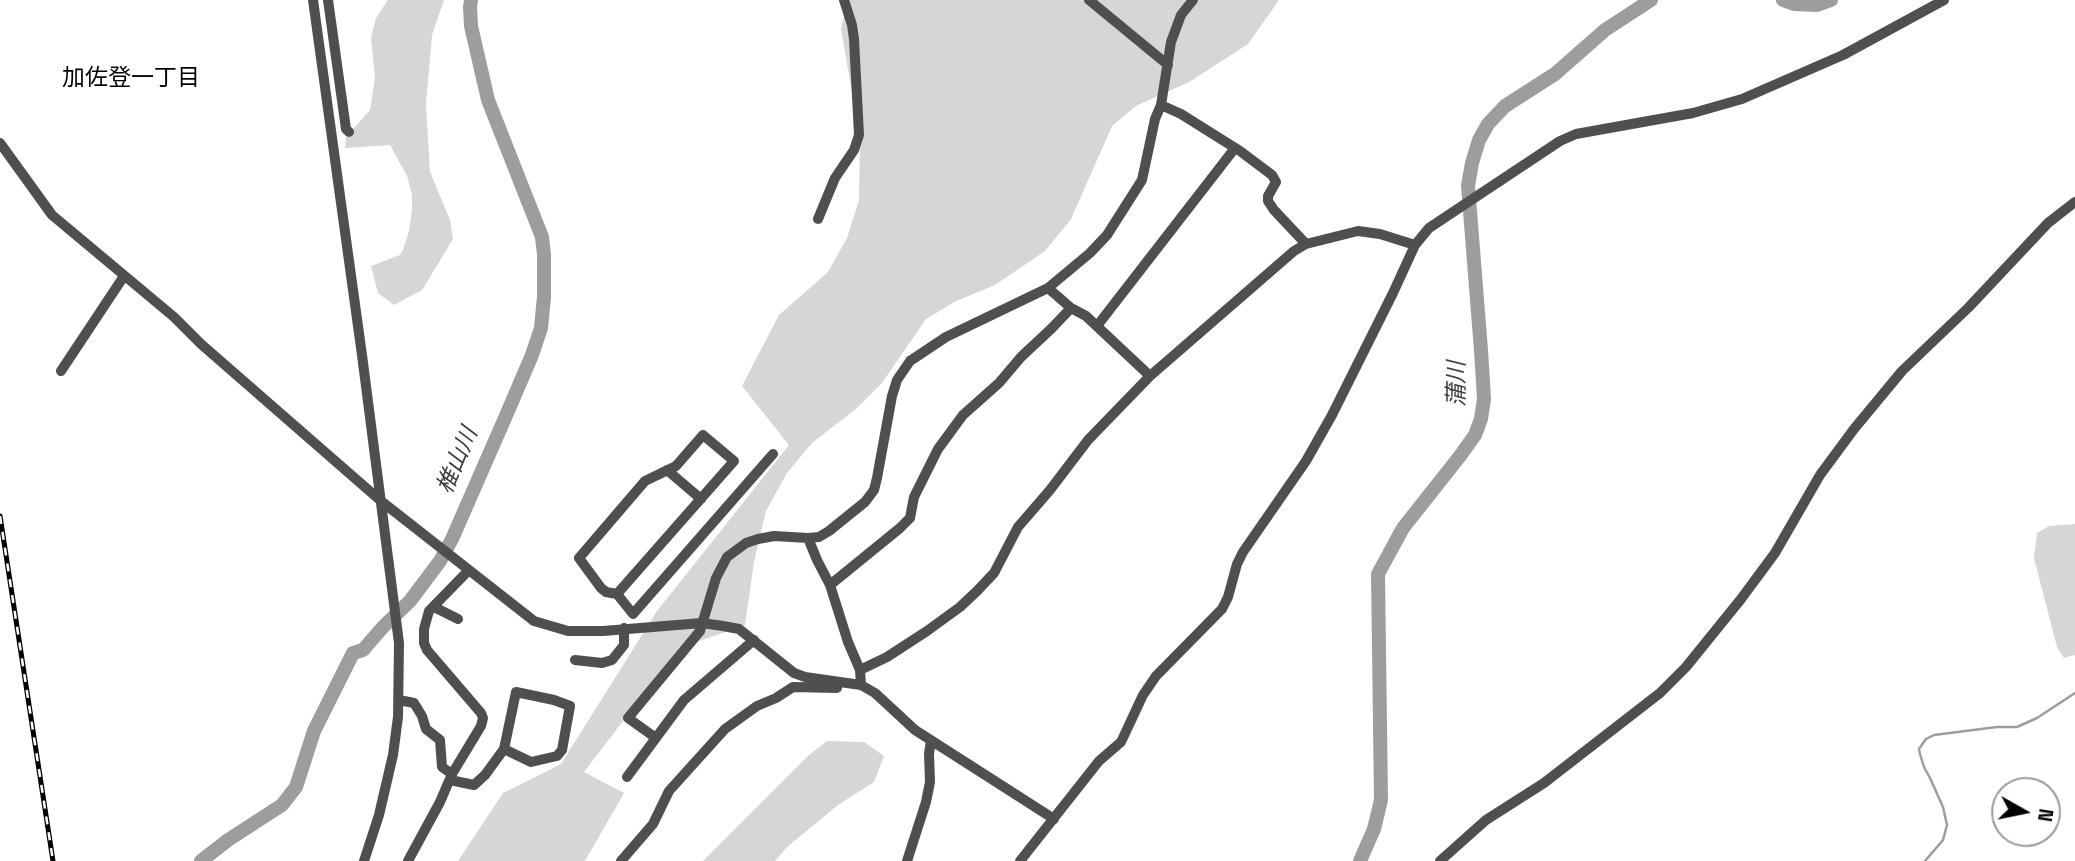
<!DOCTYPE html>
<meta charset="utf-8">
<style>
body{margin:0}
#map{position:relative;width:2075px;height:861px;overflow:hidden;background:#fff;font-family:"Space Grotesk",sans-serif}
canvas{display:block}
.north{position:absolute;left:1991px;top:777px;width:70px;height:70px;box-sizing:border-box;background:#fff;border:2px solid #999;border-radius:50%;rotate:99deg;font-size:19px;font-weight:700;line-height:28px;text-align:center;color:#000}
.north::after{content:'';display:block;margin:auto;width:24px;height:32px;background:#000;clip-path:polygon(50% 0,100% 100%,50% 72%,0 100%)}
</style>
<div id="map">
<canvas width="2075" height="861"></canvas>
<div class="north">N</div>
</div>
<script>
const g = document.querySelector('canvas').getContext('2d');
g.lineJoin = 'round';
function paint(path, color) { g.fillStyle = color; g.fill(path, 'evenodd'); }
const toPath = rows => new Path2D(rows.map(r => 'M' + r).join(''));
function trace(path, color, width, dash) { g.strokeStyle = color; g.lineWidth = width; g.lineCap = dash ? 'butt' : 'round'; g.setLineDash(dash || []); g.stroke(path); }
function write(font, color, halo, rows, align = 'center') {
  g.font = font + ' "Space Grotesk","Noto Sans JP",sans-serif'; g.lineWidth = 6; g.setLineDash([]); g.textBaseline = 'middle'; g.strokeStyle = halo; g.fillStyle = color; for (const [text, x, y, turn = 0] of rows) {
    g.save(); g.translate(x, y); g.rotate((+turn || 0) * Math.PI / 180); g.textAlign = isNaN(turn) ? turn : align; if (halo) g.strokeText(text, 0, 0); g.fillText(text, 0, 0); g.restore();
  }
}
paint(toPath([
 [388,0,444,0,432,35,426,104,430,172,450,220,453,239,422,290,394,305,378,293,371,266,400,255,403,250,409,231,412,210,412,195,407,176,390,145,345,148,346,137,370,110,375,78,371,38,376,18],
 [848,0,1279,0,1248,44,1189,82,1136,106,1112,126,1071,219,1045,251,995,285,956,301,926,319,882,383,857,408,812,443,787,473,766,511,754,562,745,625,679,648,584,772,624,793,585,861,458,861,503,793,561,764,657,611,789,445,742,386,779,315,828,272,847,238,859,200,860,139,841,29],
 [2075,524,2075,655,2064,658,2057,647,2034,558,2037,533,2049,526],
 [827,741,864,742,884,756,874,782,838,805,787,847,775,861,703,861,809,755]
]), '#d6d6d6');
trace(toPath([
 [1925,861,1943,840,1947,825,1943,807,1930,778,1924,767,1920,754,1919,749,1926,739,1934,735,1997,727,2017,727,2037,718,2075,693]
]), '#9d9d9d', 2.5);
trace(toPath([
 [1783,0,1794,4,1817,5,1831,0],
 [201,861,228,840,282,805,296,787,314,731,353,653,363,650,383,627,410,601,440,561,452,539,505,418,532,355,541,328,544,297,544,255,542,237,488,100,471,26,470,7,471,0],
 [1360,861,1374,829,1381,800,1378,574,1403,528,1460,456,1475,435,1481,419,1484,399,1481,350,1468,186,1472,163,1479,140,1488,124,1505,106,1555,74,1605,30,1651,0]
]), '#9d9d9d', 14);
trace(toPath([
 [313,0,362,355,399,643,398,717,393,755,379,815,364,861],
 [328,0,346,129,349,132],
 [1089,0,1168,65],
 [1161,105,1181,114,1240,151,1272,175,1276,182,1268,196,1268,201,1274,210,1306,244],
 [0,143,52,215,174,317,201,344,381,501,534,621,568,631,603,631,702,623,723,626,739,629,794,673,805,677,861,685],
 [818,219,835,178,854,150,859,135,854,39,852,25,844,0],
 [1048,288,1071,308,1086,316,1150,376],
 [1097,326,1235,148],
 [61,371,124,276],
 [667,470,701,499],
 [808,538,817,560,830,585,848,642,860,670,861,685,875,693,915,730,1054,819],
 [830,585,900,528,910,518,914,497,938,449,963,415,999,383,1021,357,1052,328,1071,308],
 [617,594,734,461,703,435,676,466,645,481,579,558,601,588,606,592,617,594,633,614,773,454],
 [434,607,458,619],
 [575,660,602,663,612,660,624,645,624,628],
 [860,670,887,657,927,631,960,607,977,591,994,573,1018,527,1050,490,1088,440,1150,376,1294,251,1306,244,1358,231,1380,234,1415,245],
 [399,700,414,703,422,716,426,729,440,740,442,767,452,774],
 [656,738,628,718,700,631,716,578,727,557,746,543,758,539,774,536,808,538,819,537,829,531,865,502,874,490,877,478,892,396,897,380,910,361,946,337,1048,288,1090,253,1107,235,1142,180,1155,119,1161,105,1171,42,1181,15,1193,0],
 [627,777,684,700,754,640],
 [450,780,474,785,485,775,504,749,516,692,554,700,570,706,562,750,557,756,531,762,504,749],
 [408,861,440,802,452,774,481,726,483,718,481,713,427,650,424,643,424,629,429,611,468,571],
 [621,861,653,824,669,791,725,729,757,706,776,698,793,687,837,688],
 [907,861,926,802,930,782,929,754,931,740],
 [1020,861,1099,761,1121,742,1143,695,1156,676,1222,609,1228,597,1237,564,1243,552,1306,461,1332,415,1393,293,1415,245,1429,228,1560,141,1576,134,1693,113,1742,99,1843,55,1944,0],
 [1440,861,1486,820,1544,783,1660,693,1686,667,1741,599,1775,553,1820,475,1854,429,1902,371,1968,308,2048,223,2075,202]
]), '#4f4f4f', 10);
const rail = toPath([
 [0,516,53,861]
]);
trace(rail, '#000', 5);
trace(rail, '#fff', 2.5, [8]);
write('23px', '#000', '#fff', [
 ["加佐登一丁目",131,79]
]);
write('italic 23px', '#3e3e3e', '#fff', [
 ["蒲川",1458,384,-90],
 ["椎山川",458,461,-67]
]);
</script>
